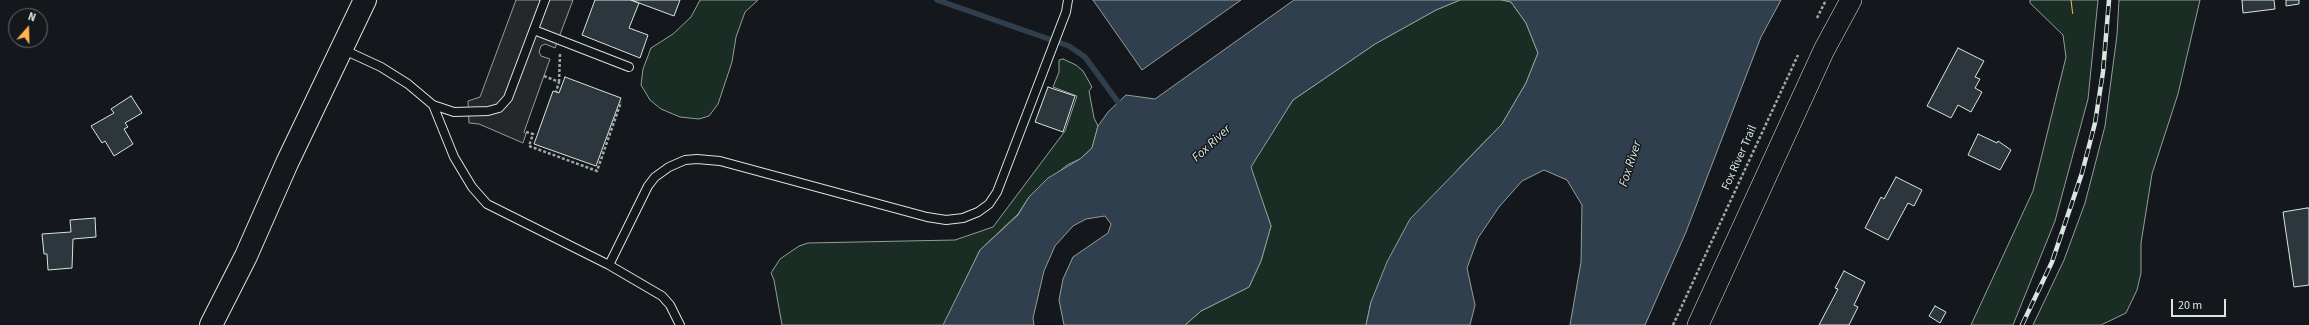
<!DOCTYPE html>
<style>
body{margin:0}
#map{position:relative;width:2309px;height:325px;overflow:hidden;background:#14181c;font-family:"Source Sans 3",sans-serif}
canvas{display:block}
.north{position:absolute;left:8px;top:8px;width:40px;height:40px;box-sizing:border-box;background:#14181c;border:1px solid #626a69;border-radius:50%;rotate:20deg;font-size:11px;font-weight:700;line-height:16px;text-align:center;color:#d8e6dc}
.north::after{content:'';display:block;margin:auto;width:14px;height:18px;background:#ffb74d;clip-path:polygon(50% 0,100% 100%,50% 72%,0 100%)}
.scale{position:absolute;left:2171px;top:299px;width:55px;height:18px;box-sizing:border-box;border:2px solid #d8e6dc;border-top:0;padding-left:5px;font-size:12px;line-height:14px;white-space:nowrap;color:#d8e6dc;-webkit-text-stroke:3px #14181c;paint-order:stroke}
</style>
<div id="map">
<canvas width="2309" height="325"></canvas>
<div class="north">N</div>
<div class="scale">20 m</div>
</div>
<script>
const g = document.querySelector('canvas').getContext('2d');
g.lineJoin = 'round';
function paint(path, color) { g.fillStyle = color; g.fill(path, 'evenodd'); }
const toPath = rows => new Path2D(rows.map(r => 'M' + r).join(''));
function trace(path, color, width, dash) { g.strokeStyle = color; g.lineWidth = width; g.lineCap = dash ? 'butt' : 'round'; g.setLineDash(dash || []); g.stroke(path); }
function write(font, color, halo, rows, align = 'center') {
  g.font = font + ' "Source Sans 3",sans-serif'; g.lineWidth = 3; g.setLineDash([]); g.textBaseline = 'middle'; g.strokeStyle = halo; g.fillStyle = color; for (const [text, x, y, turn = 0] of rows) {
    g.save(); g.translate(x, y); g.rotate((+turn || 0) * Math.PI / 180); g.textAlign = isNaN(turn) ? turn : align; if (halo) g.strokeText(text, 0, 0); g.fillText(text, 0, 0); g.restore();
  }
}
const green = toPath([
 [700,0,758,0,745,12,736,37,732,62,718,104,709,116,699,119,680,117,661,109,650,100,641,85,643,69,651,48,673,34,691,17,700,0],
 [1460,0,1502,0,1511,2,1526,23,1538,53,1526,83,1502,124,1459,168,1371,302,1366,325,1185,325,1201,311,1249,287,1261,261,1271,226,1250,167,1293,100,1375,44,1436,10,1460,0],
 [2030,0,2098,0,2088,99,2055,221,2013,325,1971,325,2033,191,2066,57,2063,35,2030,3,2030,0],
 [2119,0,2200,0,2178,94,2152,174,2141,243,2141,273,2137,290,2126,313,2101,325,2033,325,2064,260,2085,203,2105,126,2117,35,2119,0],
 [1063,59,1076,65,1083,71,1092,87,1089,91,1094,118,1098,126,1092,148,1080,159,1067,165,1029,197,1018,214,980,250,944,325,782,325,774,280,771,273,780,259,799,246,808,243,955,240,993,227,1065,131,1077,96,1053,87,1059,72,1059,60,1063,59]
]);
paint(green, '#1a2d24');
trace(green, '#939e99', 1);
const parking = toPath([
 [516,0,573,0,555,48,545,44,541,46,539,52,541,56,550,59,524,132,526,134,523,143,479,124,469,123,468,101,480,97,516,0]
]);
paint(parking, '#24282b');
trace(parking, '#939e99', 1);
const water = toPath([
 [1093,0,1241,0,1142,70,1093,0],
 [1294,0,1460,0,1436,10,1375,44,1293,100,1251,167,1271,226,1261,261,1249,287,1201,311,1185,325,1064,325,1059,300,1063,279,1073,257,1108,233,1111,224,1105,216,1086,219,1073,226,1055,246,1044,271,1033,318,1034,325,943,325,980,250,1018,215,1029,197,1048,178,1080,159,1092,148,1098,126,1108,112,1126,95,1155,99,1294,0],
 [1502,0,1781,0,1761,37,1686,232,1645,325,1570,325,1581,262,1582,205,1567,180,1544,170,1522,181,1499,207,1478,238,1467,268,1475,305,1470,325,1366,325,1371,302,1387,262,1410,219,1502,124,1526,83,1538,53,1526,23,1511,2,1502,0]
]);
paint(water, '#2f3f4d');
trace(water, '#939e99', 1);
trace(toPath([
 [937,0,1069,46,1085,57,1118,102]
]), '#2f3f4d', 5.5);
const building = toPath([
 [595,0,631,0,639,3,629,28,648,35,640,58,582,35,595,0],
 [631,0,680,0,674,16,631,0],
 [2242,0,2274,0,2275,9,2243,13,2242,0],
 [2286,0,2299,0,2299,4,2286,6,2286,0],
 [1958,48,1984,61,1975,77,1980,79,1975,88,1982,92,1971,112,1958,105,1951,118,1927,106,1958,48],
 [565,77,621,98,596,166,534,144,553,91,559,93,565,77],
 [1048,87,1075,96,1063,132,1035,122,1048,87],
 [131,96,142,113,125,123,128,127,124,129,133,144,114,156,105,141,102,143,91,126,114,113,111,109,131,96],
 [1978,134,1997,143,1998,141,2011,150,2000,170,1968,155,1978,134],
 [1896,177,1922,190,1914,206,1908,203,1888,240,1865,228,1881,197,1884,199,1896,177],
 [2307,208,2309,208,2309,285,2294,287,2283,212,2307,208],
 [95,218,96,237,73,239,72,268,48,270,47,254,44,254,42,234,71,232,70,220,95,218],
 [1844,271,1865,282,1854,305,1858,307,1849,325,1819,325,1838,289,1835,288,1844,271],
 [1935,306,1946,312,1940,323,1929,316,1935,306]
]);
paint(building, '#2c363c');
trace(building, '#d8e6dc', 1);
const service = toPath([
 [534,30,629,67],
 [342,49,381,67,408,84,433,105,454,112,488,111,499,108,508,98,545,0],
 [433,105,454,157,472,187,487,204,609,265,648,186,655,177,669,167,685,160,697,159,720,161,927,217,946,220,963,218,978,212,989,204,997,192,1066,12,1068,0],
 [609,265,662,296,670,305,680,325]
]);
const tertiary = toPath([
 [1698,325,1824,50,1851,0]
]);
const secondary = toPath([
 [211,325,246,256,287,163,365,0]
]);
trace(service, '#d8e6dc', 10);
trace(tertiary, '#d8e6dc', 22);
trace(secondary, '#d8e6dc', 24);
trace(toPath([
 [1817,18,1826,0],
 [544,76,559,82,556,92],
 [559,82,560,54],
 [526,132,533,134,529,146,597,171,621,102],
 [1673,325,1798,55]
]), '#9da8a2', 2.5, [3, 2]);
trace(service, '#14181c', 8);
trace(tertiary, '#14181c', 21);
trace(secondary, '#14181c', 22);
const rail = toPath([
 [2022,325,2052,262,2082,173,2095,123,2103,72,2109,0]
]);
trace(rail, '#d8e6dc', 4.5);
trace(rail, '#14181c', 3, [9]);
trace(toPath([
 [2071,0,2073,16]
]), '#ffb74d', 1, [14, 3, 2, 3]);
write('12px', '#d8e6dc', '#14181c', [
 ["Fox River Trail",1740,158,-66]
]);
write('italic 13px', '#d8e6dc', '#14181c', [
 ["Fox River",1212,144,-43],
 ["Fox River",1631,164,-72]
]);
</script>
